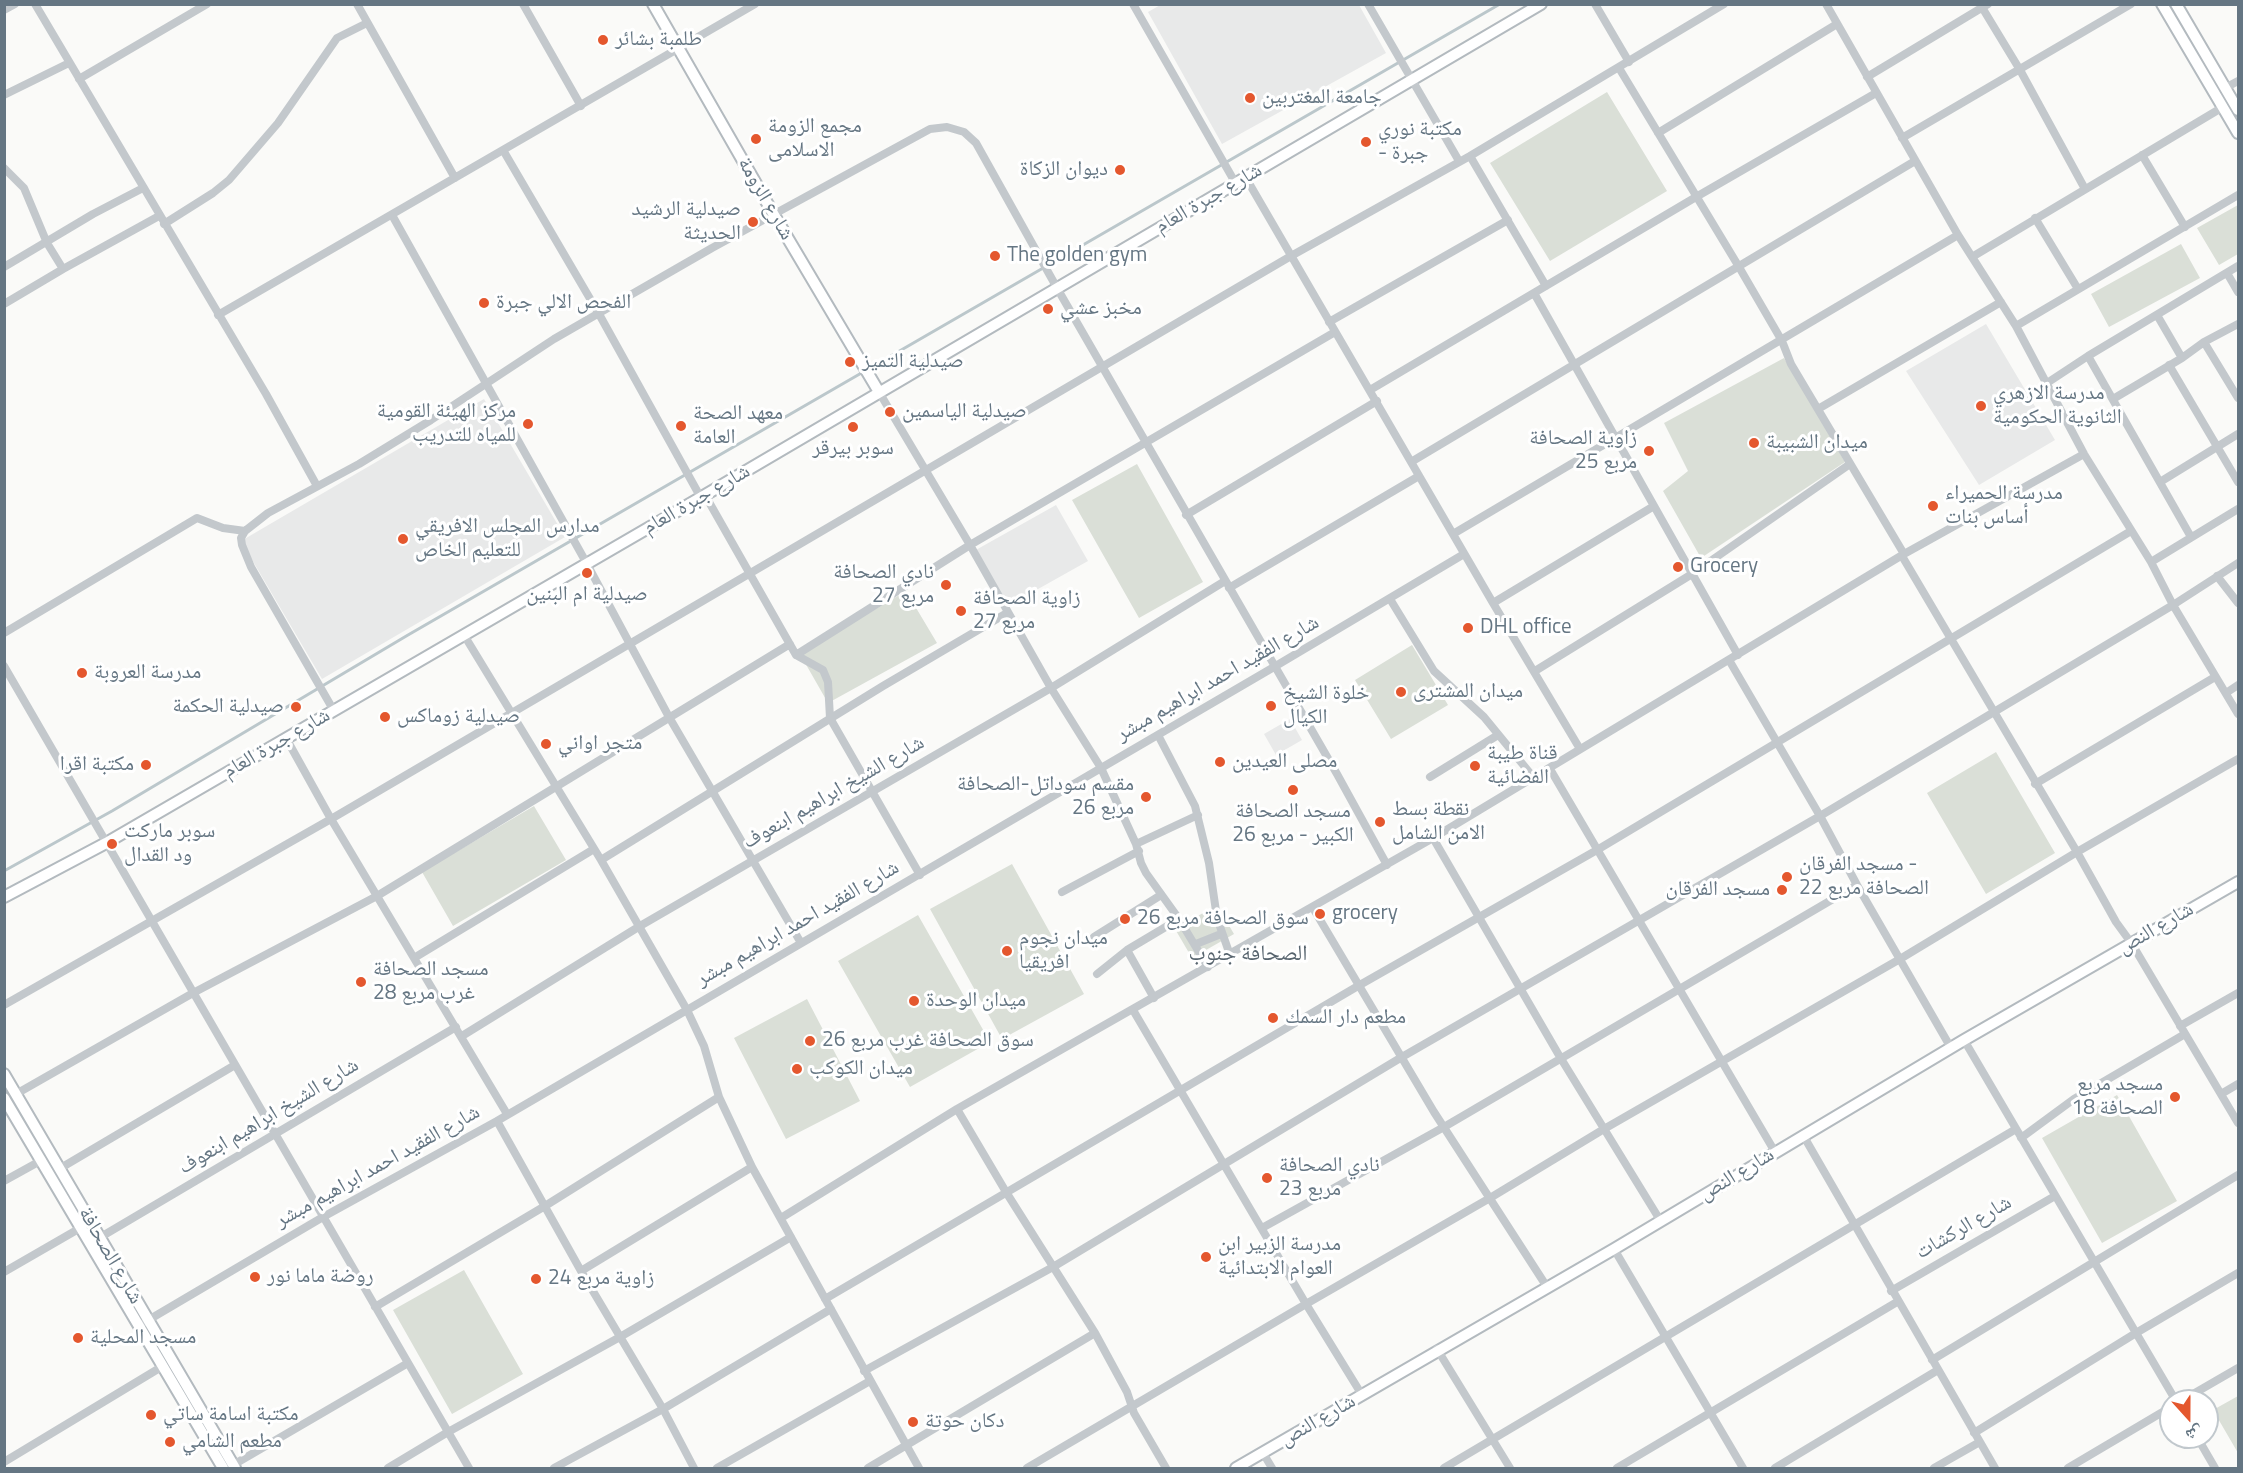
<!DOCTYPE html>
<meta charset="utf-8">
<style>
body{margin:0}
#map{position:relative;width:2243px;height:1473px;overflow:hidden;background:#fafaf8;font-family:"Titillium Web","Noto Naskh Arabic",sans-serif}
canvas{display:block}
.frame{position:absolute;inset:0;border:6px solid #657683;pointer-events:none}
.north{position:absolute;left:2159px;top:1389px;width:60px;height:60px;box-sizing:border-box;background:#fff;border:2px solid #c1c8cd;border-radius:50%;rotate:159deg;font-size:16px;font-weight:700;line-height:24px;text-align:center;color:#657683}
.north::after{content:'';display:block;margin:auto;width:21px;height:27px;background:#e4572e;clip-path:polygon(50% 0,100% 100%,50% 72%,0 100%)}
</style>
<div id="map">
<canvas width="2243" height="1473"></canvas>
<div class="frame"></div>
<div class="north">ش</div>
</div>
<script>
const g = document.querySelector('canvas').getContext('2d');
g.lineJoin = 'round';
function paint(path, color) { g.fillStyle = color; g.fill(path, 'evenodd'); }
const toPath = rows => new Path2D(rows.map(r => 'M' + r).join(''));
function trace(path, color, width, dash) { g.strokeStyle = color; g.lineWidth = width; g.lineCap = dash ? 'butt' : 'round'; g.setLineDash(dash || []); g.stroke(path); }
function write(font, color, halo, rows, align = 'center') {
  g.font = font + ' "Titillium Web","Noto Naskh Arabic",sans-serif'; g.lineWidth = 6; g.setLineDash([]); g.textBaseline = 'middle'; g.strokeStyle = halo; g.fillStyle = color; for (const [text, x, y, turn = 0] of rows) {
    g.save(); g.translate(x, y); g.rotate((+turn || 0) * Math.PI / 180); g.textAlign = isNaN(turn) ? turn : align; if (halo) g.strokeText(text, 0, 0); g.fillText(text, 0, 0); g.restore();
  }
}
paint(toPath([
 [1162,4,1359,5,1386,53,1222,144,1148,12],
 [1986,324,2055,440,1979,485,1906,371],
 [484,399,565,537,322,679,241,541],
 [1056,505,1088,561,1006,607,974,551],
 [1290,719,1302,740,1276,755,1264,734]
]), '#e8e9e9');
paint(toPath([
 [1607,92,1667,191,1550,261,1490,163],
 [2238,205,2238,254,2219,265,2197,228],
 [2181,244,2200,278,2109,327,2091,294],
 [1784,358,1845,462,1701,558,1663,491,1688,471,1664,423],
 [1137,464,1203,582,1139,618,1072,500],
 [906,591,937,643,828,703,800,654],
 [1412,645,1448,705,1391,739,1355,680],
 [1996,752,2055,853,1986,894,1927,793],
 [534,806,566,860,453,926,422,872],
 [1012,864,1084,994,1002,1039,930,909],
 [1217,905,1234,934,1192,958,1175,929],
 [918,915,990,1042,910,1087,838,961],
 [807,999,860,1101,786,1139,734,1038],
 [2117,1095,2177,1201,2102,1243,2042,1138],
 [464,1270,523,1374,452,1414,393,1310],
 [2238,1396,2238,1453,2213,1410]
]), '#dadfd7');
trace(toPath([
 [4,871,112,811,408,635,1500,4]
]), '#bbc7cb', 3);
const secondary = toPath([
 [653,4,774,215,879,392],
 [2162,4,2238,133],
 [2176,4,2238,110],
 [4,897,106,843,705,495,1541,4],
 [4,1074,235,1468],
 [4,1098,223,1468],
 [1236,1468,1614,1249,1964,1040,2238,882]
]);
trace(secondary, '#b3babf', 14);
trace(toPath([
 [35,4,266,394,317,486],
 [357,4,455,178],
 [523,4,581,106],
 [1133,4,1236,184],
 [1368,4,1459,161],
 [1595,4,1629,62],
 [1826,4,1958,235,2016,326,2084,454,2151,562,2173,605,2238,714],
 [1980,4,2020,70,2085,189],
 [4,10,15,4],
 [1619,68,1739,267,1782,341,1791,364,1904,554],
 [1867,77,1988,4],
 [79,79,207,4],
 [2225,88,2238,81],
 [4,95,69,63],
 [1658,133,1837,24],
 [1902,138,2131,4],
 [503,150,599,314,701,498],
 [2142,155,2185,227],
 [1470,156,1546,286],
 [4,168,24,188,47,243,63,269],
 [1246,178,1493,603,1580,749],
 [392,215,587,564,669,717,801,943],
 [2035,218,2078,289],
 [164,224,213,193,229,180,278,123,337,38,367,23],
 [1972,257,2223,107],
 [4,267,93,214,143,188],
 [2227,273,2238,292],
 [1534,293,1738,655],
 [4,304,63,269,159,216],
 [218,315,755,4],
 [2157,315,2182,358],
 [1329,322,1508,220],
 [2016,326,2238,195],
 [2204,342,2238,398],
 [2088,356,2191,537],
 [2169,365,2238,482],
 [2047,383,2088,356,2238,266],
 [1370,390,1696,197,1876,93],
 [879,392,970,545,1051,688,1101,768,1136,844,1141,863,1146,873,1179,919,1208,967],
 [2113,399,2182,358,2204,342,2238,324],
 [1818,409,2001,302],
 [1411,462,1915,161],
 [2160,482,2238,434],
 [705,495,796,655,823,670,828,682,830,718,920,875],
 [1186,515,1377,401],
 [1453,534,1958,235],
 [1902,556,2077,852,2116,922,2132,944,2238,1123],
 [2151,562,2238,509],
 [2217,576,2238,603],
 [1229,588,1419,476],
 [1390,599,1434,671,1484,717,1534,778],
 [1493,603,1654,506],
 [4,633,197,518,223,528,245,531],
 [464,635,601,860,687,1010,704,1046,719,1097,752,1167,919,1468],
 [796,655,970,545,1335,332],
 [1729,660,1820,816,1857,885,1951,1048],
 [4,666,469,1468],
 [1535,671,1692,574,1850,464],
 [2226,693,2238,685],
 [334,711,251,567,242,545,241,538,245,531,268,513,359,464,431,420,554,339,712,248,930,129,947,127,964,132,976,143,1057,288,1337,774,1387,865],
 [1158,735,1195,806,1209,863,1217,918,1230,955],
 [286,738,331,819,507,1114],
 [1550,769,1775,1152],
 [1430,777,1498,735],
 [2035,784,2215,677],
 [1433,838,1560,1057,1660,1220],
 [1136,844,1198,815],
 [601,860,883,686,1007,613],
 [1062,892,1139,851],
 [1313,908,1434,1112,1547,1287],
 [1094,937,1161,895],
 [1196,944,1221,934],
 [1127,950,1154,998],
 [414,958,594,849],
 [1097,974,1127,950,1179,919],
 [4,1005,331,819,1291,256,1470,156,1724,4],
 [1133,1010,1306,1304,1362,1395],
 [2180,1026,2238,993],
 [462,1036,640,926,1051,688,1225,581],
 [1964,1040,2176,1401],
 [16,1094,193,993,377,896,790,644],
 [2221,1094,2238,1084],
 [957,1109,1006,1192,1095,1333,1127,1392,1134,1413,1166,1468],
 [497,1121,581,1271,663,1409,694,1468],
 [1803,1135,1995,1468],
 [2021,1138,2074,1099,2185,1034],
 [59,1169,235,1065],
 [4,1181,42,1160],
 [781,1218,957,1109,1433,838,1904,554,2084,454],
 [1262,1228,1444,1127,1857,885],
 [99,1238,456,1027],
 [1614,1249,1743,1468],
 [581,1271,752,1167],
 [4,1272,82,1227],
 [1891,1291,2055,1196],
 [825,1299,1358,986,1597,850,2131,531],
 [375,1307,545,1206,719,1097],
 [145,1322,323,1217,497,1121,1274,667,1464,554],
 [1437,1349,1510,1468],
 [1932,1360,2238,1175],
 [864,1371,1053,1267,1402,1057,1820,816,2173,605,2238,563],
 [2181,1401,2238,1368],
 [1974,1433,2136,1333,2238,1273],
 [2197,1437,2215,1468],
 [1263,1453,1272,1468],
 [4,1462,163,1366],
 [233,1465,408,1363],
 [388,1468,448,1432,620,1337,791,1237],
 [554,1468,663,1409,831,1309],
 [717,1468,870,1381],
 [868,1468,1095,1333],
 [1027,1468,1306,1304,1490,1198,1604,1129,1900,959,2077,852,2238,759],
 [1444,1468,2016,1129],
 [1617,1468,1897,1302],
 [1775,1468,1938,1370],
 [1934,1468,1978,1443],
 [2068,1468,2171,1407]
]), '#c3c8cc', 8);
trace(secondary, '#fff', 10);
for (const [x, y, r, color] of [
 [603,40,6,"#e4572e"],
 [1250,98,6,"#e4572e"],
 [756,139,6,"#e4572e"],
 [1366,142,6,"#e4572e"],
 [1120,170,6,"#e4572e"],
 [753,222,6,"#e4572e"],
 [995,256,6,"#e4572e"],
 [484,303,6,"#e4572e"],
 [1048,309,6,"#e4572e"],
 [850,362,6,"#e4572e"],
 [1981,406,6,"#e4572e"],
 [890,412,6,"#e4572e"],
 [528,424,6,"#e4572e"],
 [681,426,6,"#e4572e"],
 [853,427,6,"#e4572e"],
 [1754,443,6,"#e4572e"],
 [1649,451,6,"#e4572e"],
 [1933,506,6,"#e4572e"],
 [403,539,6,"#e4572e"],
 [1678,567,6,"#e4572e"],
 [587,573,6,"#e4572e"],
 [946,585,6,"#e4572e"],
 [961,611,6,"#e4572e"],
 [1468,628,6,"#e4572e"],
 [82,673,6,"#e4572e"],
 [1401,692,6,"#e4572e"],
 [1271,706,6,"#e4572e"],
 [296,707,6,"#e4572e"],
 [385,717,6,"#e4572e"],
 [546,744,6,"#e4572e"],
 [1220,762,6,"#e4572e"],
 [146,765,6,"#e4572e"],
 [1475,766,6,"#e4572e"],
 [1293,790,6,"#e4572e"],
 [1146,797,6,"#e4572e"],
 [1380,822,6,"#e4572e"],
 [112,844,6,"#e4572e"],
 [1787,877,6,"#e4572e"],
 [1782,890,6,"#e4572e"],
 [1320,914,6,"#e4572e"],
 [1125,919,6,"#e4572e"],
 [1007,951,6,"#e4572e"],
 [361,982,6,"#e4572e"],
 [914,1001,6,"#e4572e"],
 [1273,1018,6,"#e4572e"],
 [810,1041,6,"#e4572e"],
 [797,1069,6,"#e4572e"],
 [2175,1097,6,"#e4572e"],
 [1267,1178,6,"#e4572e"],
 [1206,1257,6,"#e4572e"],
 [255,1277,6,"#e4572e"],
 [536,1279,6,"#e4572e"],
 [78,1338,6,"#e4572e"],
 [151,1415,6,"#e4572e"],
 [913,1422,6,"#e4572e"],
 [170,1442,6,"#e4572e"]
]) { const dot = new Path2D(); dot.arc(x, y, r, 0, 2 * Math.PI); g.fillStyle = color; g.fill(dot); trace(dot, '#fff', 2); }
write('21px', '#657683', '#fff', [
 ["طلمبة بشائر",615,40],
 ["جامعة المغتربين",1262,98],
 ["مجمع الزومة",768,127],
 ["الاسلامى",768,151],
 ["مكتبة نوري",1378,130],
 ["- جبرة",1378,154],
 ["ديوان الزكاة",1108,170,"right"],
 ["صيدلية الرشيد",741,210,"right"],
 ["الحديثة",741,234,"right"],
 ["The golden gym",1007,256],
 ["الفحص الالي جبرة",496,303],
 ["مخبز عشي",1060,309],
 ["صيدلية التميز",862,362],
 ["مدرسة الازهري",1993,394],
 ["الثانوية الحكومية",1993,418],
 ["مركز الهيئة القومية",516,412,"right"],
 ["للمياه للتدريب",516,436,"right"],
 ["صيدلية الياسمين",902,412],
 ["معهد الصحة",693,414],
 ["العامة",693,438],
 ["زاوية الصحافة",1637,439,"right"],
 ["مربع 25",1637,463,"right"],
 ["ميدان الشبيبة",1766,443],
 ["سوبر بيرقر",853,449,"center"],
 ["مدرسة الحميراء",1945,494],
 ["أساس بنات",1945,518],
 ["مدارس المجلس الافريقي",415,527],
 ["للتعليم الخاص",415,551],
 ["Grocery",1690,567],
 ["نادي الصحافة",934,573,"right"],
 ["مربع 27",934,597,"right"],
 ["صيدلية ام البنين",587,595,"center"],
 ["زاوية الصحافة",973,599],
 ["مربع 27",973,623],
 ["DHL office",1480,628],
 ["مدرسة العروبة",94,673],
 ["ميدان المشترى",1413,692],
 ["خلوة الشيخ",1283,694],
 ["الكيال",1283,718],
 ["صيدلية الحكمة",284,707,"right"],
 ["صيدلية زوماكس",397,717],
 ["متجر اواني",558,744],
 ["قناة طيبة",1487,754],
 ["الفضائية",1487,778],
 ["مصلى العيدين",1232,762],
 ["مكتبة اقرا",134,765,"right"],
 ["مقسم سوداتل-الصحافة",1134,785,"right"],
 ["مربع 26",1134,809,"right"],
 ["نقطة بسط",1392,810],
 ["الامن الشامل",1392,834],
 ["مسجد الصحافة",1293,812,"center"],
 ["الكبير - مربع 26",1293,836,"center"],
 ["سوبر ماركت",124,832],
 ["ود القدال",124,856],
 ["مسجد الفرقان -",1799,865],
 ["الصحافة مربع 22",1799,889],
 ["مسجد الفرقان",1770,890,"right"],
 ["grocery",1332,914],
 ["سوق الصحافة مربع 26",1137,919],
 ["ميدان نجوم",1019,939],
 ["افريقيا",1019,963],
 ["مسجد الصحافة",373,970],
 ["غرب مربع 28",373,994],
 ["ميدان الوحدة",926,1001],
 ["مطعم دار السمك",1285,1018],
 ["سوق الصحافة غرب مربع 26",822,1041],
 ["ميدان الكوكب",809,1069],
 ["مسجد مربع",2163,1085,"right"],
 ["18 الصحافة",2163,1109,"right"],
 ["نادي الصحافة",1279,1166],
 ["مربع 23",1279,1190],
 ["مدرسة الزبير ابن",1218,1245],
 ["العوام الابتدائية",1218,1269],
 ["روضة ماما نور",267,1277],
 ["زاوية مربع 24",548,1279],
 ["مسجد المحلية",90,1338],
 ["مكتبة اسامة ساتي",163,1415],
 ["دكان حوتة",925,1422],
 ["مطعم الشامي",182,1442]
], 'left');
write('21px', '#657683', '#fff', [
 ["شارع الزومة",765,199,60],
 ["شارع جبرة العام",1209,199,-30],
 ["شارع جبرة العام",697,500,-30],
 ["شارع الفقيد احمد ابراهيم مبشر",1218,679,-30],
 ["شارع جبرة العام",277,744,-30],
 ["شارع الشيخ ابراهيم ابنعوف",834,793,-30],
 ["شارع الفقيد احمد ابراهيم مبشر",798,924,-30],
 ["شارع النص",2156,929,-30],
 ["شارع الشيخ ابراهيم ابنعوف",269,1117,-31],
 ["شارع الفقيد احمد ابراهيم مبشر",378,1167,-29],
 ["شارع النص",1737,1175,-31],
 ["شارع الركشات",1964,1228,-30],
 ["شارع الصحافة",110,1256,60],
 ["شارع النص",1318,1421,-30]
]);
write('22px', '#57646e', '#fff', [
 ["الصحافة جنوب",1248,955]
]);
</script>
